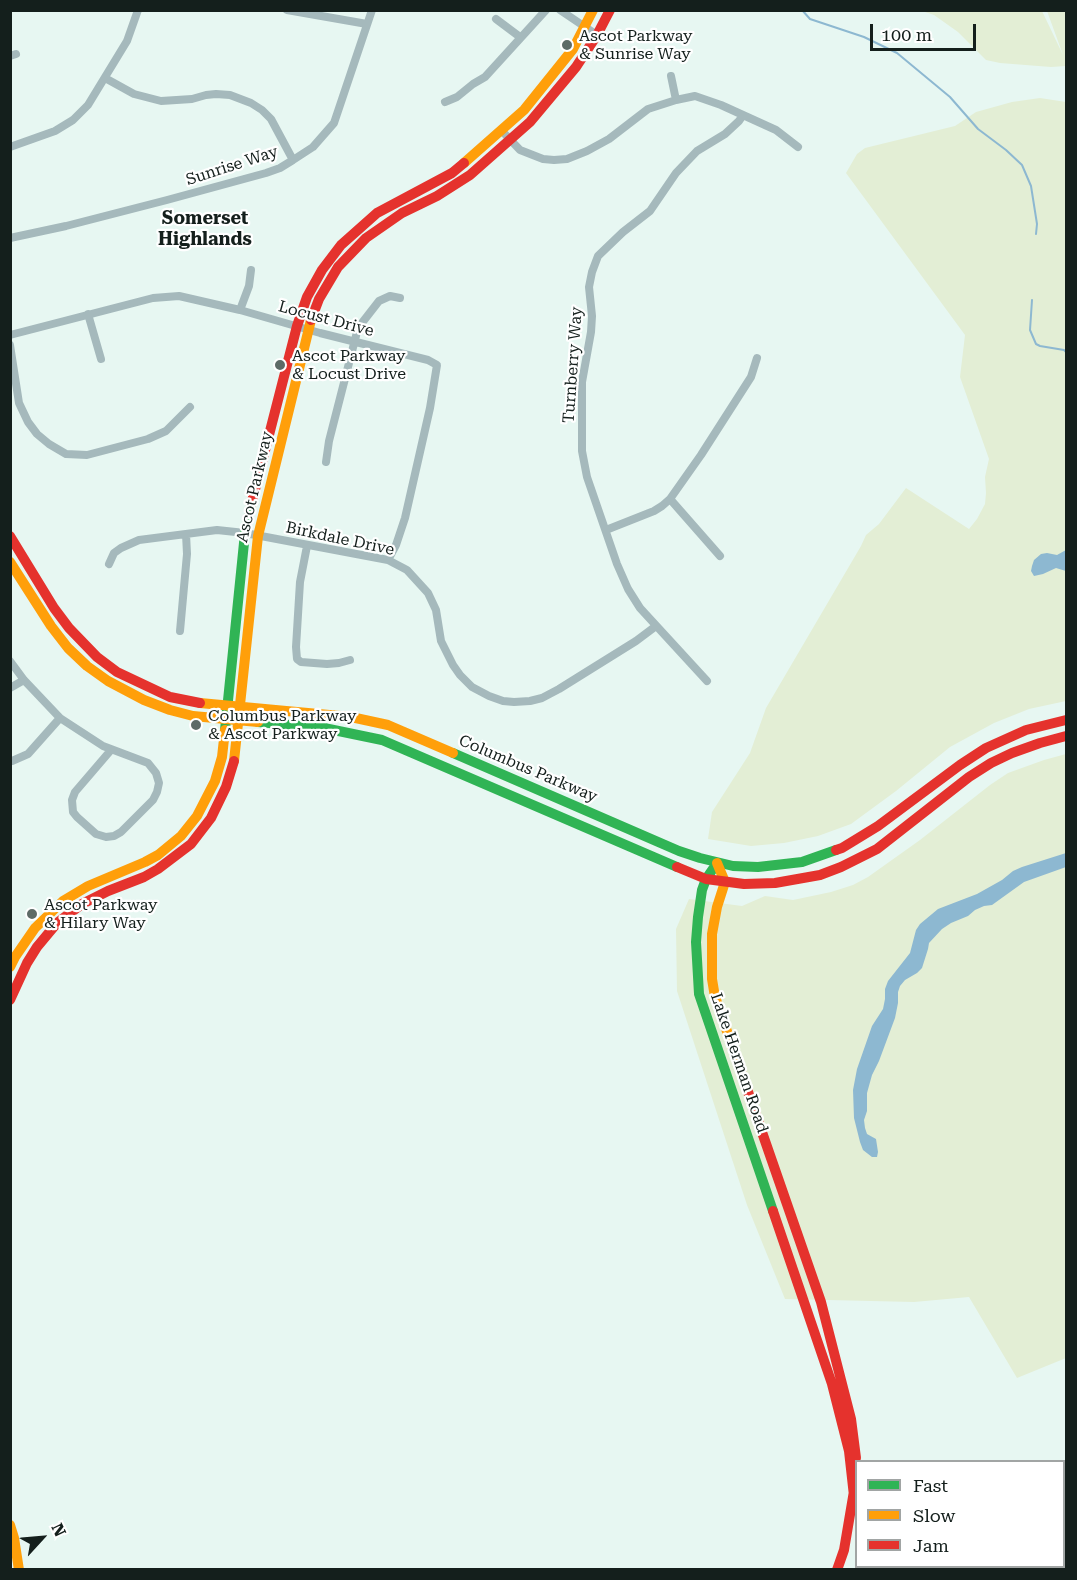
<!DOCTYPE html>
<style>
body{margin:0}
#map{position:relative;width:1077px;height:1580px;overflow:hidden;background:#e7f7f2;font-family:"Roboto Serif",serif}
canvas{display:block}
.frame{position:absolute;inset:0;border:12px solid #141f1c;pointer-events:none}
.legend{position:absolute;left:855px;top:1460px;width:210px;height:108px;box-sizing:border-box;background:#fff;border:2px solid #a1a5a4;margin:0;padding:8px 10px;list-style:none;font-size:18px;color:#141f1c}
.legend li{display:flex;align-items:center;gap:12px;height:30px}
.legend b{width:30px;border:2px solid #a1a5a4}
.north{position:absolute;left:12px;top:1508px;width:60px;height:60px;-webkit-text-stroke:4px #fff;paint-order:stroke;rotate:64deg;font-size:16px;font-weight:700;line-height:24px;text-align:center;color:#141f1c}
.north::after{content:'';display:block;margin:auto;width:21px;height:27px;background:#141f1c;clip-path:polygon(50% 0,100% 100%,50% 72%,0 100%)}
.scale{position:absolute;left:870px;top:24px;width:106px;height:27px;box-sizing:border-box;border:3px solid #141f1c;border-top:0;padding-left:8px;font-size:18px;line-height:21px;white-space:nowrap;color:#141f1c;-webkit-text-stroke:4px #fff;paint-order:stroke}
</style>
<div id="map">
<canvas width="1077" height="1580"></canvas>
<div class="frame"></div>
<ul class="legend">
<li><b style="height:8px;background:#30b455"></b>Fast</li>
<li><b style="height:8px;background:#ff9f0a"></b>Slow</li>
<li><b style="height:8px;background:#e5322d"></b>Jam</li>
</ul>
<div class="north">N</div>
<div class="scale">100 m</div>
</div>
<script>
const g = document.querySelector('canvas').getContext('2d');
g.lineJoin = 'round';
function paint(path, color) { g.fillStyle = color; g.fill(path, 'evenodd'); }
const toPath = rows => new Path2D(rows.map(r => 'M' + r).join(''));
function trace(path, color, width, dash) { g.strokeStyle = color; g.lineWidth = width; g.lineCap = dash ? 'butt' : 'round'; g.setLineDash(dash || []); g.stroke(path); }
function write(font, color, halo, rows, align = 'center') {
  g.font = font + ' "Roboto Serif",serif'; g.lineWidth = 4.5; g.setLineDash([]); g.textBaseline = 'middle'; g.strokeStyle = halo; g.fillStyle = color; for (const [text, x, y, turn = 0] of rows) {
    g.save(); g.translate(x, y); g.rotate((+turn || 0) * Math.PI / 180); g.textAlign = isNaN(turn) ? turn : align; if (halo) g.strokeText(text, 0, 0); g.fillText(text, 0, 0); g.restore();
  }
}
paint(toPath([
 [922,11,1042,11,1063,55,1047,11,1066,11,1066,66,1051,67,1000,63,986,60,958,32,934,15],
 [1040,98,1066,102,1066,701,1029,709,994,723,950,747,896,791,851,824,818,836,784,843,751,846,708,839,712,812,750,753,766,708,861,546,866,535,879,524,906,488,969,529,977,519,985,504,986,493,985,477,989,459,960,377,965,335,846,173,857,154,865,148,955,126,976,112,1012,102],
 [1066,754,1066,1358,1017,1378,969,1297,914,1302,785,1299,747,1205,677,991,676,929,689,899,742,906,765,896,793,900,831,892,853,885,868,877,920,840,990,785,1008,773,1044,760]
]), '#e3eed5');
paint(toPath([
 [1066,550,1066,571,1056,568,1043,574,1034,576,1031,571,1032,566,1034,560,1041,554,1047,553,1057,555],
 [1066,853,1066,867,1024,882,992,905,984,906,975,910,968,916,951,923,942,929,929,943,928,949,922,968,917,973,905,980,900,986,898,992,898,1003,895,1018,879,1061,872,1075,867,1093,867,1111,864,1120,865,1128,867,1134,876,1139,878,1152,877,1157,872,1157,863,1150,860,1142,854,1118,853,1090,857,1069,872,1026,883,1009,885,999,885,989,888,981,910,953,916,930,920,924,938,909,977,894,1002,880,1013,871,1022,867]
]), '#8db8d1');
trace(toPath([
 [802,10,810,19,864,37,897,53,950,97,978,129,1006,150,1022,165,1031,186,1037,224,1036,234],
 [1032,300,1030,330,1036,344,1040,346,1064,350,1066,352]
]), '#8db8d1', 2);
trace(toPath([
 [287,10,367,24],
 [560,10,597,35],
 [496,19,520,37],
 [10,56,16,54],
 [671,76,676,100],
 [105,78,134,94,161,101,192,99,206,95,216,94,230,95,251,103,262,110,271,119,293,160],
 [445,102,457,97,473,84,485,77,546,10],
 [502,131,520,150,543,159,554,160,567,159,587,151,609,139,648,109,676,100,695,96,721,105,776,130,798,147],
 [10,147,55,131,73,120,88,105,127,41,138,10],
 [10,238,66,226,167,200,266,173,280,168,293,160,313,147,334,123,372,10],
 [240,310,249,286,251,270],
 [88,314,101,359],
 [10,335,153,298,179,296,240,310,320,333,428,360,437,365,430,408,405,518,396,545,388,560],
 [10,345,19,403,28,422,37,434,49,444,66,454,87,455,148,439,166,431,190,407],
 [326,462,329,441,358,328,379,301,390,296,400,298],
 [670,499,720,556],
 [606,530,654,511,662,506,670,499,701,455,751,377,757,358],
 [307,546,300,582,296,647,297,659,301,662,327,664,339,663,350,660],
 [109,564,114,553,121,548,139,540,217,530,245,533,388,560,407,570,428,593,436,610,441,641,453,665,460,675,472,687,489,696,503,701,514,702,530,701,542,698,559,689,636,641,656,626],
 [180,631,187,554,186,534],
 [10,661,24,680,60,718,103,746,148,763,156,773,159,783,157,792,153,800,121,832,114,836,106,837,96,834,77,817,73,812,72,800,75,792,111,750],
 [707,681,640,608,628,589,617,564,587,477,582,451,582,382,591,332,592,316,589,287,592,272,598,256,623,232,650,211,676,173,697,151,725,134,739,121,743,115],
 [10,688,24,680],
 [12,761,28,754,60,718]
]), '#a5b9bc', 8);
trace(toPath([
 [258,722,324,728,382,740,677,867],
 [225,730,245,533,251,505],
 [453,753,679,851,700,858,733,866,758,867,802,862,836,850],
 [717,863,706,879,702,890,698,917,696,942,699,994,773,1211]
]), '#30b455', 10);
trace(toPath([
 [464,163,524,110,573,49,593,10],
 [10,562,51,626,68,648,87,666,108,681,144,700,170,710,193,716,258,722],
 [200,703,351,717,388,725,453,753],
 [234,761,258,536,311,320],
 [717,863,725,882,717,907,712,934,712,979,715,997,747,1089],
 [10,967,15,957,35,928,63,901,88,886,145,862,158,855,181,836,197,816,215,781,222,757,225,730],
 [10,1525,14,1538,19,1570]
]), '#ff9f0a', 10);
trace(toPath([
 [311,320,319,299,338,267,366,238,402,213,437,196,470,175,530,122,576,67,597,35,610,10],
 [251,505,297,326,307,297,322,270,341,245,377,213,452,173,464,163],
 [10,536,54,608,69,628,97,657,117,672,170,697,200,703],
 [836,850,842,848,878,826,960,765,986,748,1026,730,1066,720],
 [677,867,706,879,744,884,775,883,820,875,841,867,877,849,969,777,991,763,1012,753,1040,743,1066,736],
 [10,1000,27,963,37,947,57,923,82,904,108,891,144,877,158,869,191,844,211,818,226,787,234,761],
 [747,1089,821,1302,851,1419,856,1458],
 [773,1211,832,1384,849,1451,854,1496],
 [837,1570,844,1550,854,1491]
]), '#e5322d', 10);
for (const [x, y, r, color] of [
 [567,45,6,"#5e6b67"],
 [280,365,6,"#5e6b67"],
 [196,725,6,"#5e6b67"],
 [32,914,6,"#5e6b67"]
]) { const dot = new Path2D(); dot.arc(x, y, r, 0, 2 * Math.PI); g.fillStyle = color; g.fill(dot); trace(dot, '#fff', 2); }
write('16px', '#141f1c', '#fff', [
 ["Ascot Parkway",579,36],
 ["& Sunrise Way",579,54],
 ["Ascot Parkway",292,356],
 ["& Locust Drive",292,374],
 ["Columbus Parkway",208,716],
 ["& Ascot Parkway",208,734],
 ["Ascot Parkway",44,905],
 ["& Hilary Way",44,923]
], 'left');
write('16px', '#141f1c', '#fff', [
 ["Sunrise Way",232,166,-18],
 ["Locust Drive",326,319,15],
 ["Turnberry Way",573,365,-86],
 ["Ascot Parkway",255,487,-77],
 ["Birkdale Drive",340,539,12],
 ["Columbus Parkway",528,769,23],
 ["Lake Herman Road",739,1063,71]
]);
write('bold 18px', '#141f1c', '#fff', [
 ["Somerset",205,219],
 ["Highlands",205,240]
]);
</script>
